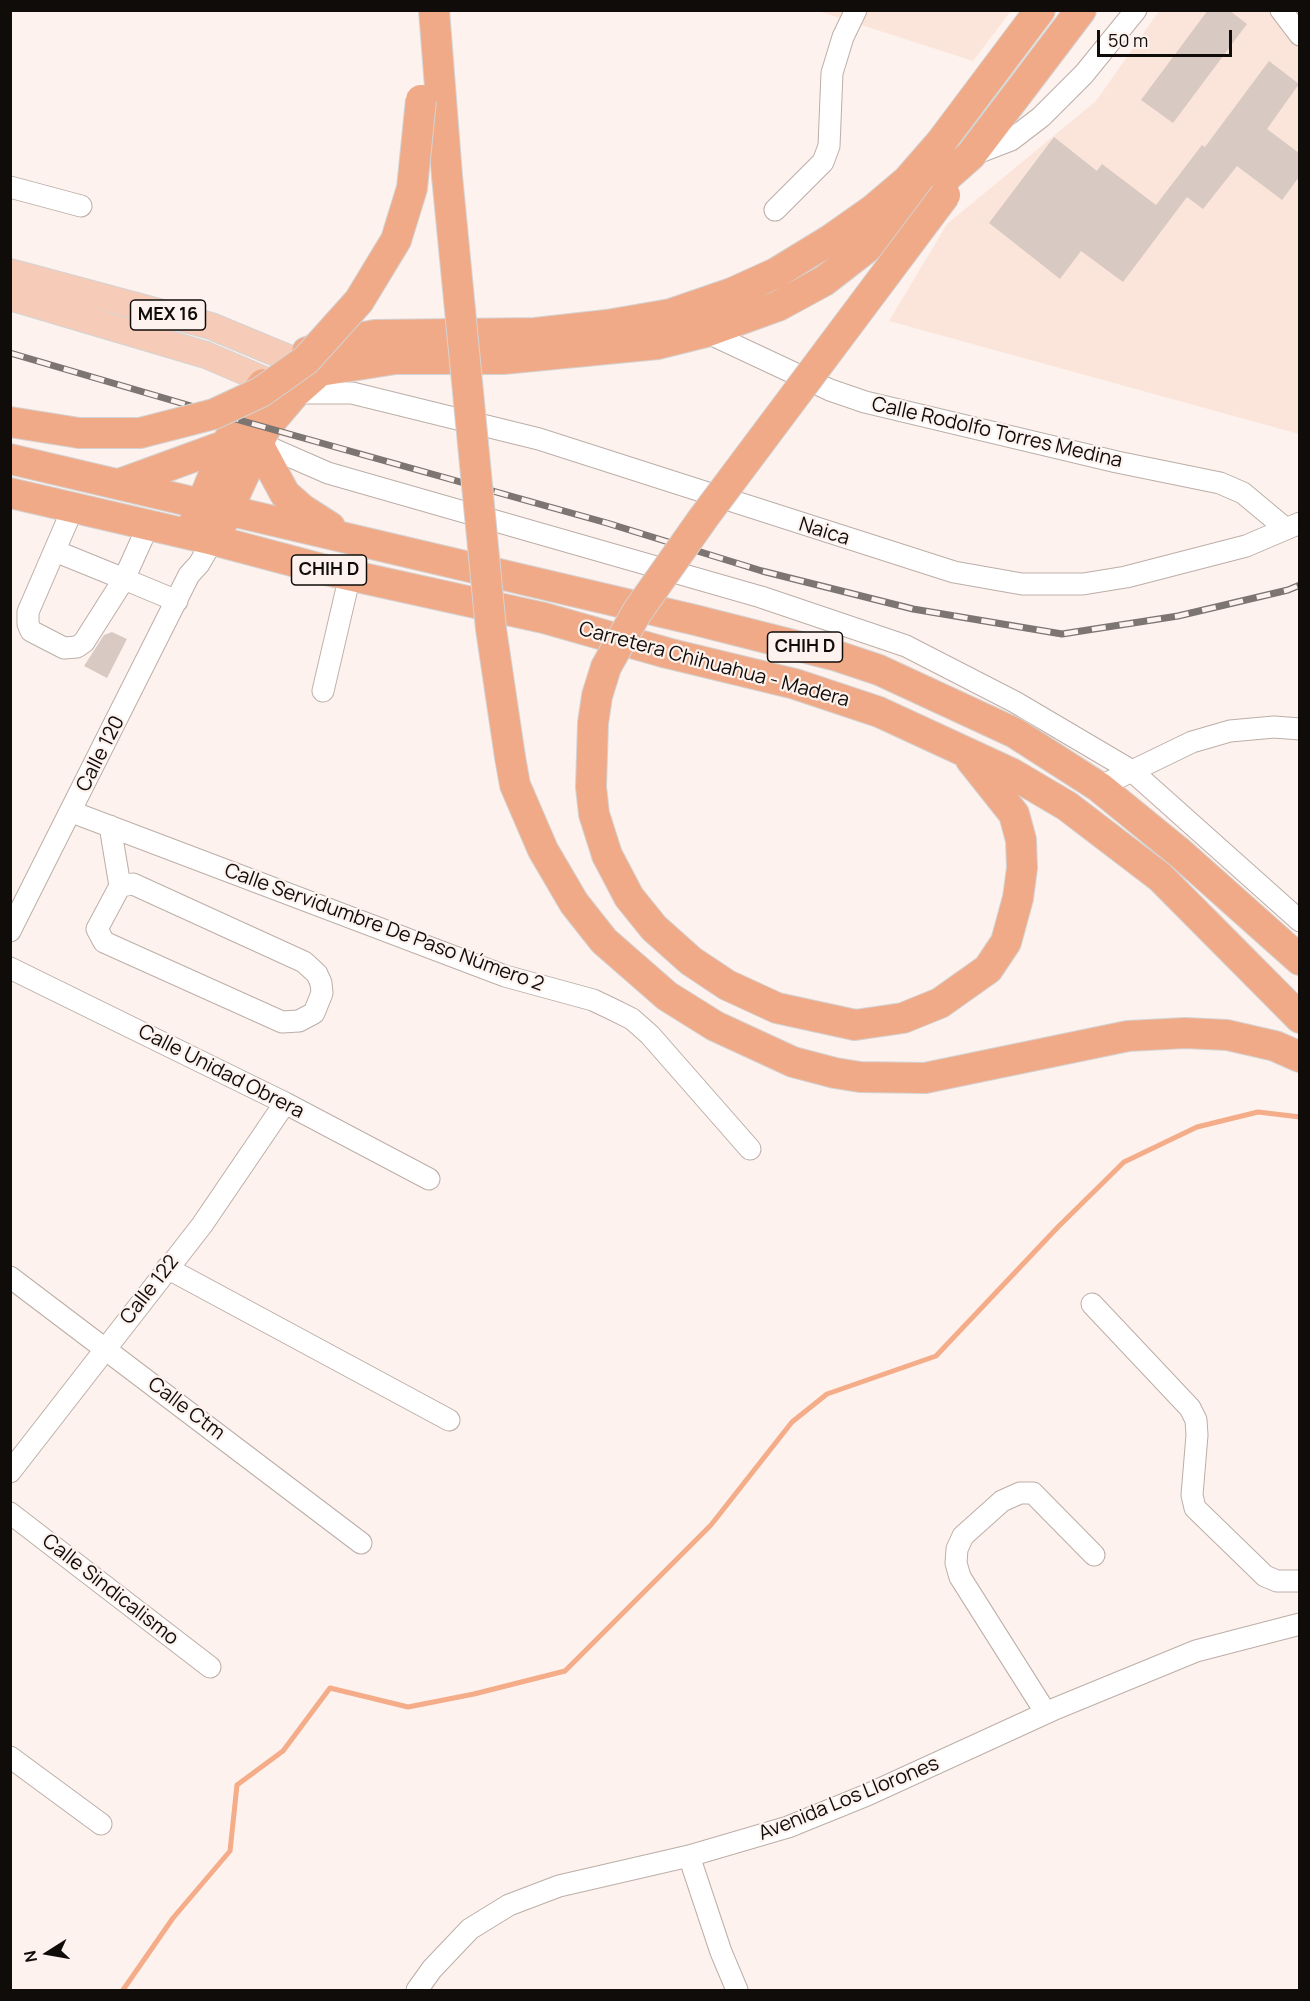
<!DOCTYPE html>
<meta charset="utf-8">
<style>
body{margin:0}
#map{position:relative;width:1310px;height:2001px;overflow:hidden;background:#fdf2ed;font-family:Manrope,sans-serif}
canvas{display:block}
.frame{position:absolute;inset:0;border:12px solid #100c0a;pointer-events:none}
.north{position:absolute;left:18px;top:1923px;width:60px;height:60px;-webkit-text-stroke:4px #fdf2ed;paint-order:stroke;rotate:259deg;font-size:16px;font-weight:700;line-height:24px;text-align:center;color:#100c0a}
.north::after{content:'';display:block;margin:auto;width:21px;height:27px;background:#100c0a;clip-path:polygon(50% 0,100% 100%,50% 72%,0 100%)}
.scale{position:absolute;left:1097px;top:30px;width:135px;height:27px;box-sizing:border-box;border:3px solid #100c0a;border-top:0;padding-left:8px;font-size:18px;line-height:21px;white-space:nowrap;color:#100c0a;-webkit-text-stroke:4px #fdf2ed;paint-order:stroke}
</style>
<div id="map">
<canvas width="1310" height="2001"></canvas>
<div class="frame"></div>
<div class="north">N</div>
<div class="scale">50 m</div>
</div>
<script>
const g = document.querySelector('canvas').getContext('2d');
g.lineJoin = 'round';
function paint(path, color) { g.fillStyle = color; g.fill(path, 'evenodd'); }
const toPath = rows => new Path2D(rows.map(r => 'M' + r).join(''));
function trace(path, color, width, dash) { g.strokeStyle = color; g.lineWidth = width; g.lineCap = dash ? 'butt' : 'round'; g.setLineDash(dash || []); g.stroke(path); }
function write(font, color, halo, rows, align = 'center') {
  g.font = font + ' Manrope,sans-serif'; g.lineWidth = 4.5; g.setLineDash([]); g.textBaseline = 'middle'; g.strokeStyle = halo; g.fillStyle = color; for (const [text, x, y, turn = 0] of rows) {
    g.save(); g.translate(x, y); g.rotate((+turn || 0) * Math.PI / 180); g.textAlign = isNaN(turn) ? turn : align; if (halo) g.strokeText(text, 0, 0); g.fillText(text, 0, 0); g.restore();
  }
}
paint(toPath([
 [818,11,1011,11,973,61],
 [1159,11,1299,11,1299,434,889,321,947,224,1096,101]
]), '#fbe5da');
trace(toPath([
 [123,1990,173,1918,230,1851,237,1785,283,1751,330,1688,408,1707,474,1694,565,1671,711,1525,792,1422,827,1394,936,1356,1058,1227,1124,1162,1197,1127,1258,1112,1300,1117]
]), '#f4ac89', 5);
paint(toPath([
 [1208,10,1229,10,1247,24,1173,123,1141,100],
 [1269,61,1299,84,1267,129,1299,153,1299,177,1282,200,1237,166,1203,209,1187,197,1123,282,1081,251,1060,279,989,223,1054,137,1097,171,1102,164,1156,205,1202,145,1205,147],
 [112,632,127,639,107,678,84,666,104,635]
]), '#d8cac3');
const minor = toPath([
 [1281,10,1300,35],
 [972,155,1011,140,1041,117,1084,74,1136,10],
 [10,187,81,206],
 [775,210,823,162,829,146,832,73,843,37,856,10],
 [706,332,830,390,865,402,1117,462,1220,483,1243,493,1285,528],
 [295,393,352,393,539,439,954,572,1022,584,1083,584,1126,577,1246,546,1300,523],
 [257,442,328,473,761,597,906,646,1015,702,1132,771,1300,921],
 [73,508,28,612,28,624,31,631,64,648,77,647,84,642,124,579,177,601],
 [55,551,124,579,148,526],
 [323,691,350,575],
 [1099,787,1192,742,1230,731,1274,727,1300,729],
 [72,812,505,976,593,1000,614,1010,632,1019,650,1035,750,1149],
 [110,826,120,886,97,929,104,942,282,1022,299,1021,314,1013,322,993,321,983,317,974,304,962,133,884,120,886],
 [10,931,189,575,199,564,213,540],
 [10,968,285,1103,429,1179],
 [167,1268,449,1420],
 [10,1277,361,1543],
 [1092,1304,1190,1408,1196,1420,1197,1435,1192,1495,1195,1508,1265,1576,1277,1581,1300,1581],
 [10,1472,202,1225,285,1103],
 [10,1513,210,1667],
 [1046,1713,960,1577,956,1563,957,1549,963,1536,1002,1501,1020,1493,1033,1493,1094,1555],
 [10,1757,101,1824],
 [689,1856,721,1952,737,1990],
 [417,1990,432,1969,470,1929,509,1905,559,1886,689,1856,788,1827,867,1795,1057,1708,1196,1651,1300,1624]
]);
const major = toPath([
 [10,272,211,326,317,370],
 [10,297,206,355,283,388]
]);
const highway = toPath([
 [434,10,447,176],
 [307,352,338,342,375,335,535,333,607,325,671,314,732,293,776,273,830,240,874,209,907,181,941,142,1040,10],
 [10,422,79,433],
 [257,442,285,494,302,509,330,527],
 [10,459,695,620,837,656,879,670,1015,733,1099,787,1180,853,1300,960],
 [119,484,226,445],
 [10,493,213,540,326,570,544,618,667,653,795,684,879,712,1011,773,1067,806,1160,877,1300,1018],
 [195,520,226,445,249,403,263,384],
 [220,527,266,427,295,393,320,371,395,359,503,359,658,344,706,332,778,306,824,281,864,250,971,155,1081,10],
 [510,757,515,785,543,850,574,903,604,941,667,996,715,1026,793,1062,835,1073,860,1077,925,1078,1128,1036,1185,1033,1227,1035,1275,1046,1300,1057],
 [607,855,629,897,654,928,691,961,727,985,777,1008,855,1025,903,1018,940,1003,988,969,1006,942,1018,898,1022,868,1021,840,1014,814,971,760]
]);
trace(minor, '#bcaea8', 23);
trace(major, '#d4d3d3', 28);
trace(highway, '#d4d3d3', 32);
trace(minor, '#fff', 21);
trace(major, '#f6ccb8', 26);
trace(highway, '#f0aa88', 30);
const rail = toPath([
 [10,353,239,420,607,523,762,571,913,609,1062,634,1178,616,1288,590,1300,585]
]);
trace(rail, '#7d7572', 7);
trace(rail, '#fdf2ed', 4.5, [14]);
const highwayBridge = toPath([
 [447,176,491,629,510,757],
 [79,433,140,433,214,414,261,392,306,360,359,301,396,240,412,188,421,100],
 [607,855,594,814,591,787,593,723,597,696,606,667,637,612,704,517,945,195]
]);
trace(highwayBridge, '#d4d3d3', 32, []);
trace(highwayBridge, '#f0aa88', 30);
for (const [x, y, w] of [
 [168,315,75],
 [329,570,75],
 [805,647,75]
]) { const box = new Path2D(); box.roundRect(x - w / 2, y - 15, w, 30, 4.5); g.fillStyle = '#fdf2ed'; g.fill(box); trace(box, '#100c0a', 1.5); }
write('bold 18px', '#100c0a', null, [
 ["MEX 16",168,315],
 ["CHIH D",329,570],
 ["CHIH D",805,647]
]);
write('20px', '#100c0a', '#fdf2ed', [
 ["Calle Rodolfo Torres Medina",997,433,13],
 ["Naica",824,532,17],
 ["Carretera Chihuahua - Madera",714,665,15],
 ["Calle 120",101,754,-63],
 ["Calle Servidumbre De Paso Número 2",384,928,20],
 ["Calle Unidad Obrera",221,1072,27],
 ["Calle 122",150,1290,-52],
 ["Calle Ctm",186,1409,37],
 ["Calle Sindicalismo",110,1590,38],
 ["Avenida Los Llorones",849,1799,-22]
]);
</script>
